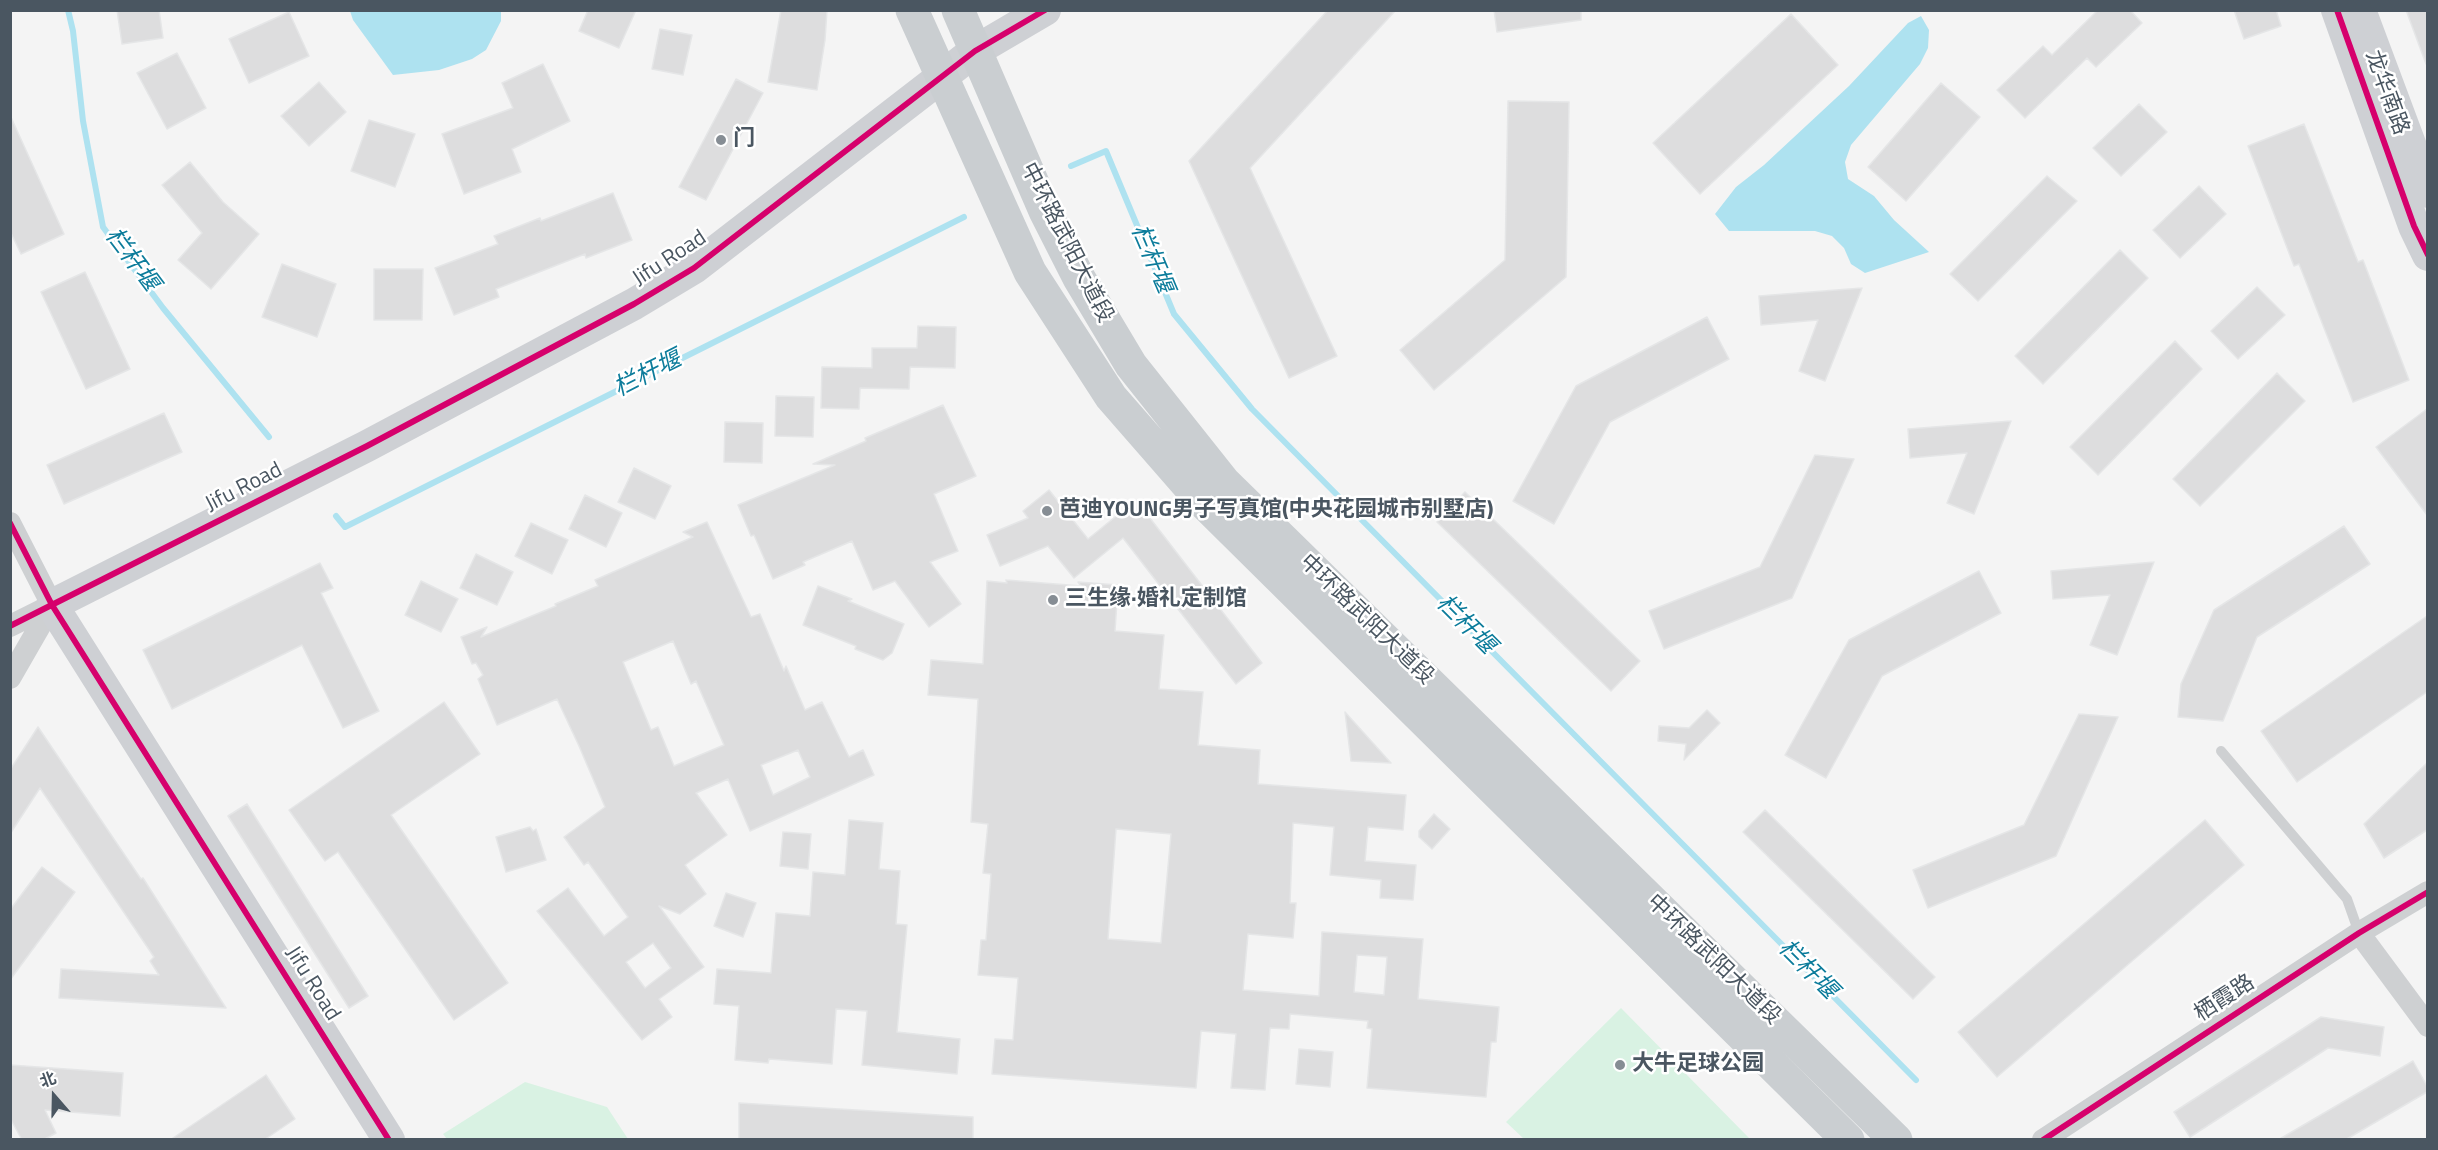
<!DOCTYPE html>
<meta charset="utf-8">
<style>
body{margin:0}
#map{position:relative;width:2438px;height:1150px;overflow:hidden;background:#f4f4f4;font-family:"Titillium Web","Noto Sans SC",sans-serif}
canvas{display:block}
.frame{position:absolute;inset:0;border:12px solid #4a5661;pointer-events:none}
.north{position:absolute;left:24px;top:1066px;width:60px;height:60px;-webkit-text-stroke:4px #fff;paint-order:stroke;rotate:340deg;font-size:16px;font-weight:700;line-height:24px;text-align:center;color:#4a5661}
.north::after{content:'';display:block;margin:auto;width:21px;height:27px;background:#4a5661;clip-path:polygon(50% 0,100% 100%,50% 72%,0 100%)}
</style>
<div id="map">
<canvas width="2438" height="1150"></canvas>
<div class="frame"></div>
<div class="north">北</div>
</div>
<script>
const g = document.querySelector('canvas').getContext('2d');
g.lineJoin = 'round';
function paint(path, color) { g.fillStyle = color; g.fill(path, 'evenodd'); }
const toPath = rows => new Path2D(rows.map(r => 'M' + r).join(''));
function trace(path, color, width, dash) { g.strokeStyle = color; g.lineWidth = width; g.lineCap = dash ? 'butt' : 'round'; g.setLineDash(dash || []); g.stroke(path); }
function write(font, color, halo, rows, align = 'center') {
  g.font = font + ' "Titillium Web","Noto Sans SC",sans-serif'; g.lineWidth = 5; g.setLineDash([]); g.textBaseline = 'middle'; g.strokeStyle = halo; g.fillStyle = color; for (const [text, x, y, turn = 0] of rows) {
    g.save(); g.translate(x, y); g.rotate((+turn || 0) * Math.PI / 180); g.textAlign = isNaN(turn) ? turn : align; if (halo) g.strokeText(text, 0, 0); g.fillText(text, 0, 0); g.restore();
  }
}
paint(toPath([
 [1621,1008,1750,1139,1524,1139,1506,1122],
 [525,1082,607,1107,628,1139,447,1139,443,1134]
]), '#d9f2e3');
paint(toPath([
 [350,11,501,11,501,21,486,50,472,59,439,70,393,75,353,20],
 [1921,16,1929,30,1928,48,1920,64,1851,145,1845,162,1848,179,1874,196,1894,220,1929,252,1865,273,1851,264,1844,248,1832,236,1815,231,1729,231,1715,214,1736,187,1764,165,1849,86,1908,23]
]), '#aee2f0');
trace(toPath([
 [68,10,73,31,83,121,103,227,163,308,269,437],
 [1071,166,1106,151,1174,314,1252,409,1916,1080],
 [336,516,345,527,964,217]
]), '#aee2f0', 6);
const building = toPath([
 [117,10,159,10,163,38,122,44,117,10],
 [588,10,636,10,619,48,579,31,588,10],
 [781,10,827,10,825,40,817,90,768,82,781,10],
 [1328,10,1396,10,1250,168,1337,356,1289,378,1189,161,1328,10],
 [1494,10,1581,10,1581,20,1497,32,1494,10],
 [2098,10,2130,10,2142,23,2096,67,2087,58,2025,118,1997,90,2043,46,2052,55,2098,10],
 [2234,10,2276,10,2281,26,2244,39,2234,10],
 [2406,10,2427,10,2427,64,2426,64,2406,10],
 [289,12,309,56,249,83,229,39,289,12],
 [1791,14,1838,65,1700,194,1653,143,1791,14],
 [660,29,692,35,683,75,652,69,660,29],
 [177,53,206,108,167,129,137,73,177,53],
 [543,64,570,121,512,149,521,172,464,194,442,134,513,108,502,83,543,64],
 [736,79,763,93,706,200,679,187,736,79],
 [319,82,346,112,309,146,281,116,319,82],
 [1941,83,1980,117,1906,201,1868,167,1941,83],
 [1508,101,1569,102,1566,277,1434,390,1400,350,1505,260,1508,101],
 [2139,104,2167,132,2121,176,2093,148,2139,104],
 [10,115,64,234,21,254,10,231,10,115],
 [369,120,415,134,395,187,351,171,369,120],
 [2304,124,2358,262,2363,260,2409,380,2353,402,2299,264,2294,266,2248,146,2304,124],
 [190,162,223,202,259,234,211,289,178,260,202,233,162,185,190,162],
 [2047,176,2077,201,1978,301,1950,274,2047,176],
 [2199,186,2226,214,2180,258,2153,230,2199,186],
 [613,193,632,240,586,258,585,254,496,289,499,297,454,315,435,268,498,244,494,236,540,218,541,221,613,193],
 [2120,250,2148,278,2043,384,2015,356,2120,250],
 [282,264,336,284,317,337,262,317,282,264],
 [374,269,423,269,422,320,374,320,374,269],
 [85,272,130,369,86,389,41,292,85,272],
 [2257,287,2285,315,2238,359,2211,331,2257,287],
 [1862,288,1825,381,1799,371,1818,320,1761,325,1759,296,1862,288],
 [1707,317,1729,359,1610,422,1554,524,1513,501,1576,386,1707,317],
 [918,326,956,327,955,368,910,367,909,389,860,388,859,409,821,408,822,367,872,368,872,348,917,348,918,326],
 [2175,341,2202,369,2098,475,2070,447,2175,341],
 [2277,373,2305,401,2200,506,2173,479,2277,373],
 [776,396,814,397,813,437,775,436,776,396],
 [943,405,976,476,934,494,958,551,930,562,961,604,929,627,895,581,873,590,852,541,803,562,805,565,773,579,754,535,751,536,738,505,835,465,813,464,866,441,865,438,943,405],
 [2427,409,2427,515,2376,447,2427,409],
 [164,413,182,452,64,504,47,465,164,413],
 [2011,421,1974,514,1947,503,1967,453,1910,458,1908,429,2011,421],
 [725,422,763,423,762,463,724,462,725,422],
 [1815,455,1854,459,1792,598,1664,649,1649,611,1760,567,1815,455],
 [634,468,671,486,655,519,618,502,634,468],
 [1049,490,1088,539,1136,500,1262,663,1236,684,1123,538,1074,578,1048,546,1000,566,987,535,1028,518,1023,511,1049,490],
 [1465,492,1640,661,1611,691,1437,522,1465,492],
 [585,495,622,513,606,547,569,529,585,495],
 [707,522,751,617,760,614,784,671,786,666,805,710,822,702,849,757,863,750,874,775,750,831,728,779,696,793,727,835,685,865,706,894,680,914,659,906,704,967,659,999,672,1017,642,1040,537,911,568,888,604,936,628,917,588,862,584,865,564,837,605,807,579,746,557,699,497,725,478,679,483,675,476,663,472,664,461,637,487,627,481,637,556,606,555,604,598,586,595,580,693,537,683,532,707,522],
 [673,641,691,684,696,681,724,745,674,766,658,727,651,730,623,662,673,641],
 [798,750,810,777,773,795,761,765,798,750],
 [653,943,671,968,645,988,626,962,653,943],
 [531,523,568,540,552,574,515,556,531,523],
 [2344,526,2370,564,2257,637,2223,721,2178,717,2181,684,2214,610,2344,526],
 [476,554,513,572,497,605,460,588,476,554],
 [2154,562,2117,655,2090,645,2110,595,2053,599,2051,571,2154,562],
 [320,563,333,588,321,593,379,711,343,728,302,645,172,709,143,650,320,563],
 [1979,571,2001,613,1882,676,1826,778,1785,755,1849,640,1979,571],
 [1006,580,1081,586,1078,582,1118,585,1115,631,1164,635,1159,689,1203,692,1198,745,1260,750,1258,784,1406,795,1403,830,1368,827,1365,861,1416,865,1413,900,1380,898,1381,880,1330,875,1334,827,1293,823,1290,903,1296,903,1293,938,1248,934,1243,990,1319,996,1322,932,1423,939,1418,999,1499,1007,1496,1042,1491,1042,1486,1097,1367,1088,1372,1029,1367,1028,1368,1021,1290,1014,1289,1029,1270,1028,1265,1090,1231,1088,1236,1034,1201,1031,1196,1088,992,1074,995,1039,1013,1040,1018,978,978,975,981,940,986,940,991,874,983,873,988,824,971,822,978,699,928,695,931,660,983,664,987,581,1007,583,1006,580],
 [1116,829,1171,834,1161,943,1108,939,1116,829],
 [1357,955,1387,957,1384,995,1354,992,1357,955],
 [421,581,458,599,441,632,405,615,421,581],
 [818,586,852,599,848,601,904,624,892,653,883,660,855,649,856,646,803,625,818,586],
 [2427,616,2427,692,2297,782,2261,731,2427,616],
 [444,702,480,754,391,815,508,983,454,1020,338,852,325,861,289,810,444,702],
 [1707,710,1720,723,1684,760,1686,744,1658,741,1659,726,1689,728,1707,710],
 [1345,712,1391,763,1351,761,1345,712],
 [2079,714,2118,717,2056,856,1928,908,1913,870,2024,825,2079,714],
 [38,727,141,879,143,878,226,1008,59,998,61,969,159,975,150,961,154,957,40,788,10,834,10,770,38,727],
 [2427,763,2427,830,2384,858,2364,824,2427,763],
 [247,804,368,996,349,1008,228,816,247,804],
 [1765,810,1935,977,1913,999,1743,832,1765,810],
 [1434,814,1450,829,1432,849,1419,837,1419,831,1434,814],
 [849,820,883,823,879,869,900,871,896,924,907,925,897,1032,960,1039,957,1074,862,1065,867,1011,836,1009,832,1064,769,1059,768,1063,735,1060,739,1006,714,1004,717,969,771,973,776,913,810,916,813,872,845,875,849,820],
 [2205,820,2244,865,1997,1077,1958,1032,2205,820],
 [530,827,533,831,536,829,546,860,506,872,496,837,530,827],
 [783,832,811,834,808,869,780,866,783,832],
 [42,867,75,892,10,980,10,910,42,867],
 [726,893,756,903,743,937,714,926,726,893],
 [2321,1017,2384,1027,2380,1056,2328,1048,2190,1137,2174,1112,2321,1017],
 [1299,1049,1333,1052,1330,1087,1296,1084,1299,1049],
 [2413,1061,2427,1086,2427,1092,2345,1140,2278,1140,2413,1061],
 [10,1065,123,1073,120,1116,45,1110,56,1133,43,1140,22,1140,10,1118,10,1065],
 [266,1075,295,1119,264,1140,170,1140,266,1075],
 [739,1103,973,1117,973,1140,739,1140,739,1103]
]);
paint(building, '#ddddde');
trace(building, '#e5e6e7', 1.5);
trace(toPath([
 [2221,751,2347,899,2359,933]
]), '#ced0d2', 10);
trace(toPath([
 [10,523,52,605],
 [10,626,52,605],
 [10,678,52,605],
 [2359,933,2428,1026],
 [2043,1140,2359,933,2428,892]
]), '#ced0d2', 22);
trace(toPath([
 [2337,10,2414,226,2428,255],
 [2363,18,2428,192],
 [389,1140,52,605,367,446,634,304,694,268,975,51,1045,10]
]), '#ced0d4', 32);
trace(toPath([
 [912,10,1030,272,1111,397,1200,499,1848,1140],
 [958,10,1045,211,1079,278,1131,365,1224,482,1896,1140]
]), '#caced1', 33);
trace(toPath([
 [2337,10,2414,226,2428,255],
 [10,523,52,605,389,1140],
 [10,626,367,446,634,304,694,268,975,51,1045,10],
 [2043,1140,2359,933,2428,892]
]), '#d6006c', 6);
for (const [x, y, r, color] of [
 [721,140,6,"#868d94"],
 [1047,511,6,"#868d94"],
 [1053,600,6,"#868d94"],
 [1620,1065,6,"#868d94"]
]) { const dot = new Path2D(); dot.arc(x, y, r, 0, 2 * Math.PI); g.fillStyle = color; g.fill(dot); trace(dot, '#fff', 2); }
write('22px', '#4a5661', '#fff', [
 ["龙华南路",2386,93,70],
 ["中环路武阳大道段",1066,243,63],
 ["Jifu Road",670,259,-33],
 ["Jifu Road",244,488,-27],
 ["中环路武阳大道段",1366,620,44],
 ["中环路武阳大道段",1713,960,44],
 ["Jifu Road",312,984,58],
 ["栖霞路",2225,999,-33]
]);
write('bold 22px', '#4a5661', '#fff', [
 ["门",733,140],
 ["芭迪YOUNG男子写真馆(中央花园城市别墅店)",1059,511],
 ["三生缘·婚礼定制馆",1065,600],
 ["大牛足球公园",1632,1065]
], 'left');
write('italic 24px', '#0c7c9b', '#fff', [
 ["栏杆堰",1151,259,67],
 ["栏杆堰",131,260,53],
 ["栏杆堰",648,375,-27],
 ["栏杆堰",1465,625,45],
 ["栏杆堰",1807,970,45]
]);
</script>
